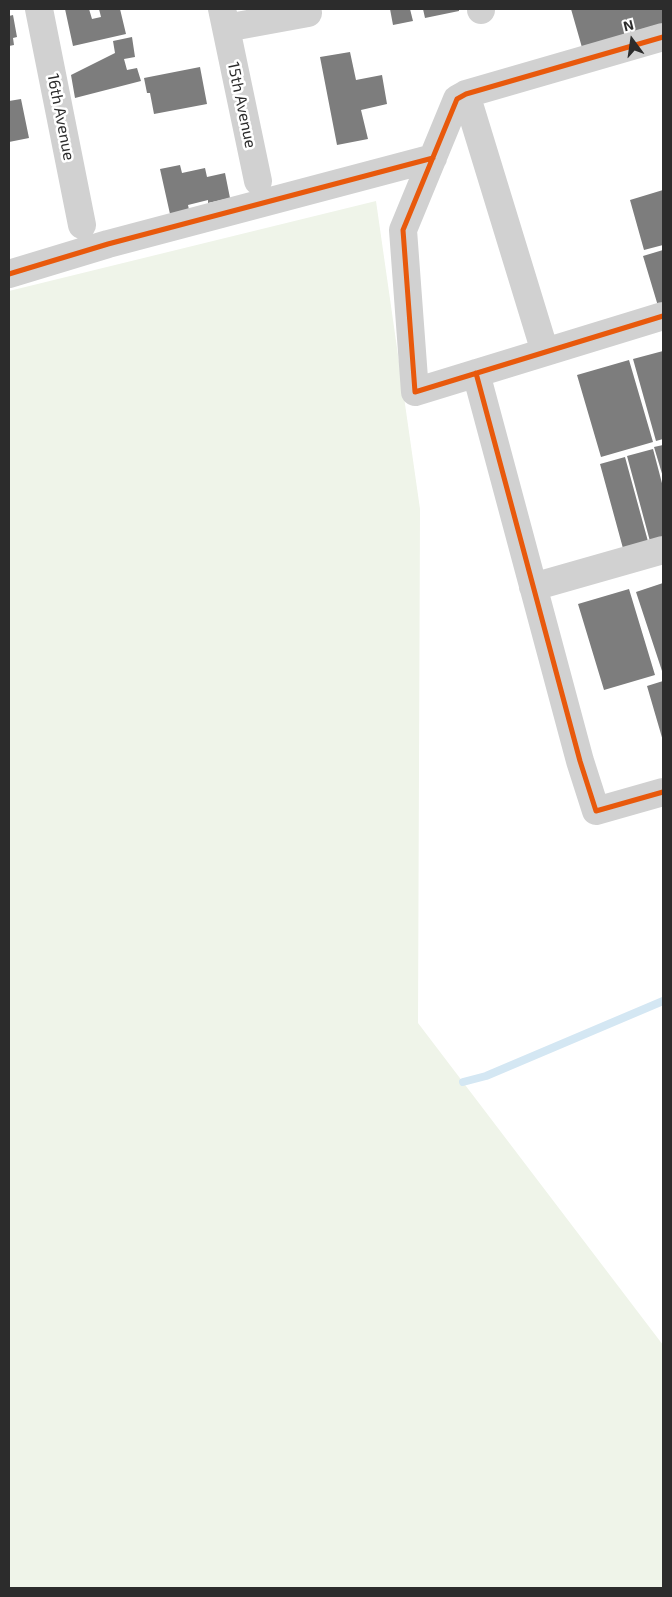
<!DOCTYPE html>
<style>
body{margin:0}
#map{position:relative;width:672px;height:1597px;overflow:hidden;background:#fff;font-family:"Exo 2",sans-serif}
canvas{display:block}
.frame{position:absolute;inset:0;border:10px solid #2c2c2c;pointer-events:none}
.north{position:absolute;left:607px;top:15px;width:50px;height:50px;-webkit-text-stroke:4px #fff;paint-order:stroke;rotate:346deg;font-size:14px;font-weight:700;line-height:20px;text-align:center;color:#2c2c2c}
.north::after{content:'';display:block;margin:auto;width:18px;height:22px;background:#2c2c2c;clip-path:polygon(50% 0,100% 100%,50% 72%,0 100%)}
</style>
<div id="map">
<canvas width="672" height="1597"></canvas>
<div class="frame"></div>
<div class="north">N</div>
</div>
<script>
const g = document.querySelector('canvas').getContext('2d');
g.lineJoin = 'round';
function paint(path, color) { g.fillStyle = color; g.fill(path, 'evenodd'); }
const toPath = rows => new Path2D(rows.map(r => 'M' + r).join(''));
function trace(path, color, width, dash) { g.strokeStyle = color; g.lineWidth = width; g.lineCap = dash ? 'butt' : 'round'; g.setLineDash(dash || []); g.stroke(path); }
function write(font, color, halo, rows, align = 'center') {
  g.font = font + ' "Exo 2",sans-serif'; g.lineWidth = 5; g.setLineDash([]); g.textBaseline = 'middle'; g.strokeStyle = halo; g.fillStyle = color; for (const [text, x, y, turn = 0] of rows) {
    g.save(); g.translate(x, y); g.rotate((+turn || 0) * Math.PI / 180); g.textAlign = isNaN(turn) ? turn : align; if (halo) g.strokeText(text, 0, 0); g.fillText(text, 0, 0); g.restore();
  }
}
paint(toPath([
 [376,201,420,509,418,1023,663,1345,663,1588,9,1588,9,291]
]), '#eff4e9');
trace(toPath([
 [463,1082,486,1076,663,1001]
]), '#d4e7f3', 8);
paint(toPath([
 [65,9,89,9,92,19,101,17,99,9,120,9,126,34,73,46],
 [390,9,410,9,413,21,393,25],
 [423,9,459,9,459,11,425,18],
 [571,9,663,9,663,28,583,51],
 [13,15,17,37,13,38,14,45,9,46,9,16],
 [132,37,135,57,124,59,127,70,137,68,141,81,75,98,71,75,115,53,113,41],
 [350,52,356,80,382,75,387,104,361,110,368,139,337,145,320,57],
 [200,67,207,104,154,114,150,93,147,93,144,78],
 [21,99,29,138,9,142,9,101],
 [180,165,182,173,205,168,207,177,225,173,230,198,208,203,208,200,188,205,189,210,170,214,160,169],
 [663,190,663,245,644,250,630,200],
 [663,250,663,304,658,306,643,256],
 [663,351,663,439,656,441,633,359],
 [629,360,653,442,601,457,577,375],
 [663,445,663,477,654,447],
 [653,449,663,487,663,541,651,545,627,456],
 [625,457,649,545,624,552,600,464],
 [663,583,663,670,662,671,636,592],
 [629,589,655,675,604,690,578,604],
 [663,681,663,741,647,686]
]), '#7d7d7d');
trace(toPath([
 [39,9,82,225],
 [222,9,258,181],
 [481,9,481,10],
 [226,28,308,13],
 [663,37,466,94,457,99,403,230,415,392,663,316],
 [466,94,545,352],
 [9,274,108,244,433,158],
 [476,373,580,761,596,811,663,792],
 [533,587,663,550]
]), '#d1d1d1', 28);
trace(toPath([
 [663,37,466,94,457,99,403,230,415,392,663,316],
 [9,274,108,244,433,158],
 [476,373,580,761,596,811,663,792]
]), '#e8590c', 5);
write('16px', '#2c2c2c', '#fff', [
 ["15th Avenue",242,105,78],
 ["16th Avenue",61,117,79]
]);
</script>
